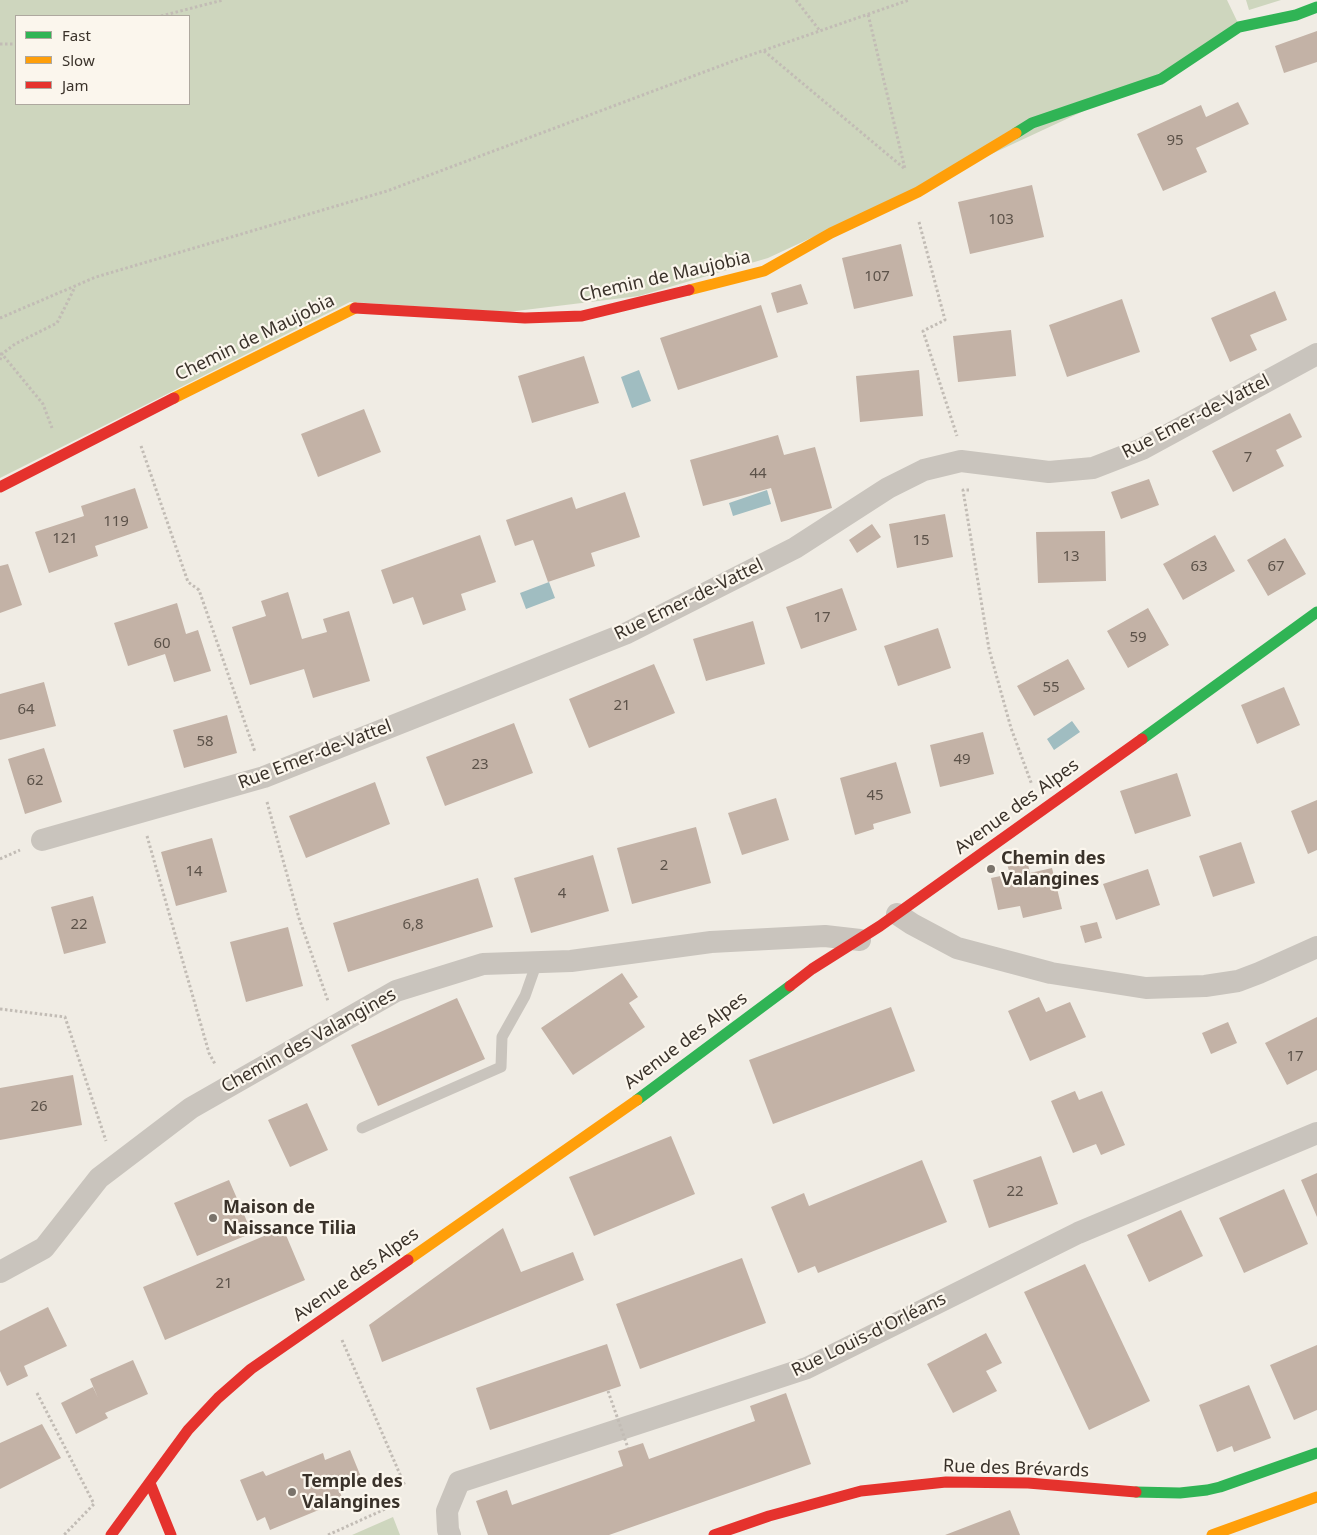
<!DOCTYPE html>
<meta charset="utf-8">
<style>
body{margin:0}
#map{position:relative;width:1317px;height:1535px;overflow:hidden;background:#f0ece4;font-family:"Noto Sans",sans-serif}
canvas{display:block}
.legend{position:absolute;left:15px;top:15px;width:175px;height:90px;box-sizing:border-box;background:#fbf6ed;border:1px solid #aea89f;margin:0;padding:6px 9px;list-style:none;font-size:15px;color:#3a322a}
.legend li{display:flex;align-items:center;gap:10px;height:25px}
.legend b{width:25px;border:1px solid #aea89f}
</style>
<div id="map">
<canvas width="1317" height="1535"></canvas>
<ul class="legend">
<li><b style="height:6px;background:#30b455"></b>Fast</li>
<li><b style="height:6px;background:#ff9f0a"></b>Slow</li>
<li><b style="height:6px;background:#e5322d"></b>Jam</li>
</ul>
</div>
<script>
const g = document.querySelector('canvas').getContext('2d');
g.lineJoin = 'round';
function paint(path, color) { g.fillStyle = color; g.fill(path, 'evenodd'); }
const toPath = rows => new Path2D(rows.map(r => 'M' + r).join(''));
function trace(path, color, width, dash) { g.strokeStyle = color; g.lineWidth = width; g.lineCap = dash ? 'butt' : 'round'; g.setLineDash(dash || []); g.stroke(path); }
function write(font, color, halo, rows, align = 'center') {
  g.font = font + ' "Noto Sans",sans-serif'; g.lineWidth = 4.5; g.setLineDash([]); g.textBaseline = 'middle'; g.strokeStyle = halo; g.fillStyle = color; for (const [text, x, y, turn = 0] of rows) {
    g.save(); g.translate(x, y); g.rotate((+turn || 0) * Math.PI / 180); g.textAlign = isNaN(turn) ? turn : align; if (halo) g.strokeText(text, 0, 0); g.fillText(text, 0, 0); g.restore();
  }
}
paint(toPath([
 [0,0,1227,0,1238,23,1159,76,768,258,639,296,508,312,350,302,0,478],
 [16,16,189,16,189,104,16,104],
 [1246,0,1281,0,1249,10],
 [393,1517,400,1535,352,1535]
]), '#ced6be');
paint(toPath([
 [639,370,651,401,632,408,621,377],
 [767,490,771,504,733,516,729,503],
 [549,582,555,598,526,609,520,593],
 [1072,721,1080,732,1054,750,1047,739]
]), '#a0bdc1');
paint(toPath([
 [1317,31,1317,62,1284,73,1275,46],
 [1238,102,1249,124,1196,148,1207,172,1163,191,1137,134,1201,105,1206,117],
 [1032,185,1044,237,970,254,958,202],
 [901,244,913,296,854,309,842,258],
 [801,284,808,304,777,313,771,293],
 [1275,291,1287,320,1250,335,1257,350,1230,362,1211,318],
 [1122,299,1140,352,1067,377,1049,325],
 [761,305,778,357,678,390,660,338],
 [1011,330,1016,376,958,382,953,336],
 [584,356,599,403,532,423,518,376],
 [919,370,923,416,860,422,856,376],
 [364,409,381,452,318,477,301,434],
 [1290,413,1302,437,1276,450,1284,466,1233,492,1212,451],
 [778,435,784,455,815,447,832,508,781,522,771,488,703,506,690,460],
 [1149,479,1159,505,1121,519,1111,492],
 [135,488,148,528,95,546,98,556,49,573,35,532,84,516,81,506],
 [625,492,640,537,591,553,595,566,548,582,533,540,515,546,506,520,572,497,576,509],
 [945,514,953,557,897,568,889,524],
 [872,524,881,537,857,553,849,540],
 [1105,531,1106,581,1038,583,1036,532],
 [480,535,496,582,461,594,466,610,423,625,413,597,393,604,381,570],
 [1215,535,1235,571,1183,600,1163,564],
 [1285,538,1306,574,1268,596,1247,560],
 [8,564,22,605,0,613,0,566],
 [842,588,857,630,801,649,786,607],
 [288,592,302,639,327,632,323,619,349,611,370,681,313,698,304,669,250,685,232,627,266,616,261,601],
 [177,603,186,634,198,630,211,671,174,682,165,654,128,666,114,623],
 [1148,608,1169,645,1128,668,1107,631],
 [753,621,765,664,706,681,693,639],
 [938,628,951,668,898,686,884,646],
 [1068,659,1085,689,1034,716,1017,686],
 [654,664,675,713,589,748,569,699],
 [44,682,56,726,0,740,0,694],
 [1284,687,1300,725,1257,744,1241,705],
 [227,715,237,753,184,768,173,730],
 [514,723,533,773,445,806,426,757],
 [983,732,994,774,940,787,930,745],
 [44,748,62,802,25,814,8,759],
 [896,762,911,813,873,824,874,829,855,835,840,778],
 [1177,773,1191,816,1135,834,1120,791],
 [375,782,390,824,306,858,289,816],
 [776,798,789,840,742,855,728,813],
 [1317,800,1317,850,1308,854,1291,811],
 [696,827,711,883,632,904,617,848],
 [212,838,227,892,176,906,161,852],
 [1241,842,1255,883,1213,897,1199,856],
 [593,855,609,911,531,933,514,878],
 [1027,860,1030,873,1052,868,1062,909,1023,918,1020,906,998,910,991,878,1010,874,1007,864],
 [1148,869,1160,905,1116,920,1103,884],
 [478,878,493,927,348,972,333,923],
 [93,896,106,943,64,954,51,907],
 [1097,922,1102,938,1085,943,1080,926],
 [288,927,303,986,246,1002,230,942],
 [622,973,638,997,629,1003,645,1027,573,1075,541,1028],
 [1039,997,1046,1012,1070,1002,1086,1037,1030,1061,1008,1011],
 [457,998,485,1059,378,1106,351,1045],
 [891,1007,915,1071,773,1124,749,1060],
 [1317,1017,1317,1070,1287,1085,1265,1043],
 [1228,1022,1237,1043,1211,1054,1202,1033],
 [73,1075,82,1125,0,1140,0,1088],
 [1075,1091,1079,1100,1102,1091,1125,1145,1101,1155,1096,1144,1073,1153,1051,1101],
 [307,1103,328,1150,290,1167,268,1120],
 [671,1136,695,1194,594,1236,569,1177],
 [1041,1156,1058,1204,989,1228,973,1180],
 [922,1160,947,1222,818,1273,815,1266,798,1273,771,1207,804,1193,809,1206],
 [1317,1173,1317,1217,1301,1180],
 [229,1180,252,1233,197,1256,174,1203],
 [1284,1189,1308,1244,1244,1273,1219,1218],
 [1181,1210,1203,1256,1149,1282,1127,1235],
 [283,1228,305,1280,165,1340,143,1287],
 [503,1228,521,1272,573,1252,584,1280,382,1362,369,1325],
 [742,1258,766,1323,640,1369,616,1304],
 [1085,1264,1150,1401,1089,1430,1024,1292],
 [48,1307,67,1346,24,1366,28,1376,7,1386,0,1371,0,1331],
 [986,1333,1002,1363,986,1371,997,1391,953,1413,927,1364],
 [607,1344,621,1386,490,1430,476,1388],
 [1317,1345,1317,1410,1294,1420,1270,1365],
 [133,1360,148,1394,105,1413,108,1418,76,1434,61,1403,93,1387,98,1398,90,1379],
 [1249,1385,1271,1438,1234,1452,1232,1446,1217,1452,1199,1405],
 [786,1393,811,1464,609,1535,488,1535,476,1501,507,1490,512,1505,623,1466,618,1451,643,1443,649,1459,755,1421,750,1406],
 [42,1424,61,1458,0,1489,0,1443],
 [350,1450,361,1477,338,1487,343,1500,270,1530,265,1517,257,1521,240,1480,263,1471,266,1476,323,1453,325,1460],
 [1010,1510,1020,1535,945,1535]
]), '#c3b2a6');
trace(toPath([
 [796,0,820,31],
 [161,16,223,0],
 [0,44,16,44],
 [764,51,905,169,868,14],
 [919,222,945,320,923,331,957,436],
 [0,318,96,277,387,191,736,60,909,0],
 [0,354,2,354,43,404,52,428],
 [0,360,2,354,15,344,57,323,75,287],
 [141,446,188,582,199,590,255,752],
 [969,490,963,490,989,649,1011,728,1032,785],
 [267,802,299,918,328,1001],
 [147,836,209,1053,215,1064],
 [0,859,20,850],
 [0,1009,65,1017,106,1141],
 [342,1340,405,1486],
 [37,1393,94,1504,64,1535],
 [328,1535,394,1505]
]), '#c2bcb5', 3, [2.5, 2.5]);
trace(toPath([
 [362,1128,501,1067,502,1037,525,996,537,962]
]), '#c9c4bd', 11);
trace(toPath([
 [42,840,264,777,627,633,795,548,888,488,924,470,961,461,1049,472,1093,468,1142,449,1317,354],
 [897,914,912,924,957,948,1051,973,1146,988,1205,986,1238,981,1259,973,1317,947],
 [0,1272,44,1248,99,1178,191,1108,396,991,483,964,571,961,711,942,825,936,860,940],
 [450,1535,448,1530,447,1511,459,1482,807,1368,1078,1233,1317,1133]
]), '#c9c4bd', 22);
trace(toPath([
 [1016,133,1032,123,1161,79,1239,27,1296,15,1317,7],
 [1142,739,1317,612],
 [637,1100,790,986],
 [1136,1492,1180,1493,1207,1490,1220,1487,1317,1453]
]), '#30b455', 11);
trace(toPath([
 [689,290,764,271,831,233,918,192,1016,133],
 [174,398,355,308],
 [408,1260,637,1100],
 [1212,1535,1317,1497]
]), '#ff9f0a', 11);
trace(toPath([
 [355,308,525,318,582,316,689,290],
 [0,487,174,398],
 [790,986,812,969,880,926,1142,739],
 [150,1483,171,1535],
 [111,1535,188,1430,218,1398,251,1369,408,1260],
 [714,1535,769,1516,861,1491,946,1482,1028,1483,1136,1492]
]), '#e5322d', 11);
trace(toPath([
 [608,1391,628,1448]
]), '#c2bcb5', 3, [2.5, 2.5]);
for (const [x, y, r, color] of [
 [991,869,5,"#7a736b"],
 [213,1218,5,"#7a736b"],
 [292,1492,5,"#7a736b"]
]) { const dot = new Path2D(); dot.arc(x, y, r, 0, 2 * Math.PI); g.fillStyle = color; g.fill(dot); trace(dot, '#fbf6ed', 2); }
write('15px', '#5c5249', null, [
 ["95",1175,141],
 ["103",1001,220],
 ["107",877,277],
 ["7",1248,458],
 ["44",758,474],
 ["119",116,522],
 ["121",65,539],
 ["15",921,541],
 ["13",1071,557],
 ["63",1199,567],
 ["67",1276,567],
 ["17",822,618],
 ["59",1138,638],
 ["60",162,644],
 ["55",1051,688],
 ["21",622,706],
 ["64",26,710],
 ["58",205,742],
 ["49",962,760],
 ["23",480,765],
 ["62",35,781],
 ["45",875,796],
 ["2",664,866],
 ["14",194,872],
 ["4",562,894],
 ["22",79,925],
 ["6,8",413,925],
 ["17",1295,1057],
 ["26",39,1107],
 ["22",1015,1192],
 ["21",224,1284]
]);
write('18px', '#3a322a', '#fbf6ed', [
 ["Chemin de Maujobia",665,277,-13],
 ["Chemin de Maujobia",255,338,-26],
 ["Rue Emer-de-Vattel",1196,417,-27],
 ["Rue Emer-de-Vattel",689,600,-26],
 ["Rue Emer-de-Vattel",315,755,-21],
 ["Avenue des Alpes",1017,807,-36],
 ["Chemin des Valangines",309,1041,-29],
 ["Avenue des Alpes",686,1041,-37],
 ["Avenue des Alpes",356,1275,-35],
 ["Rue Louis-d'Orléans",869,1335,-26],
 ["Rue des Brévards",1016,1469,2]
]);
write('bold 18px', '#3a322a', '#fbf6ed', [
 ["Chemin des",1001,859],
 ["Valangines",1001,880],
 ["Maison de",223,1208],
 ["Naissance Tilia",223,1229],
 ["Temple des",302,1482],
 ["Valangines",302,1503]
], 'left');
</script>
